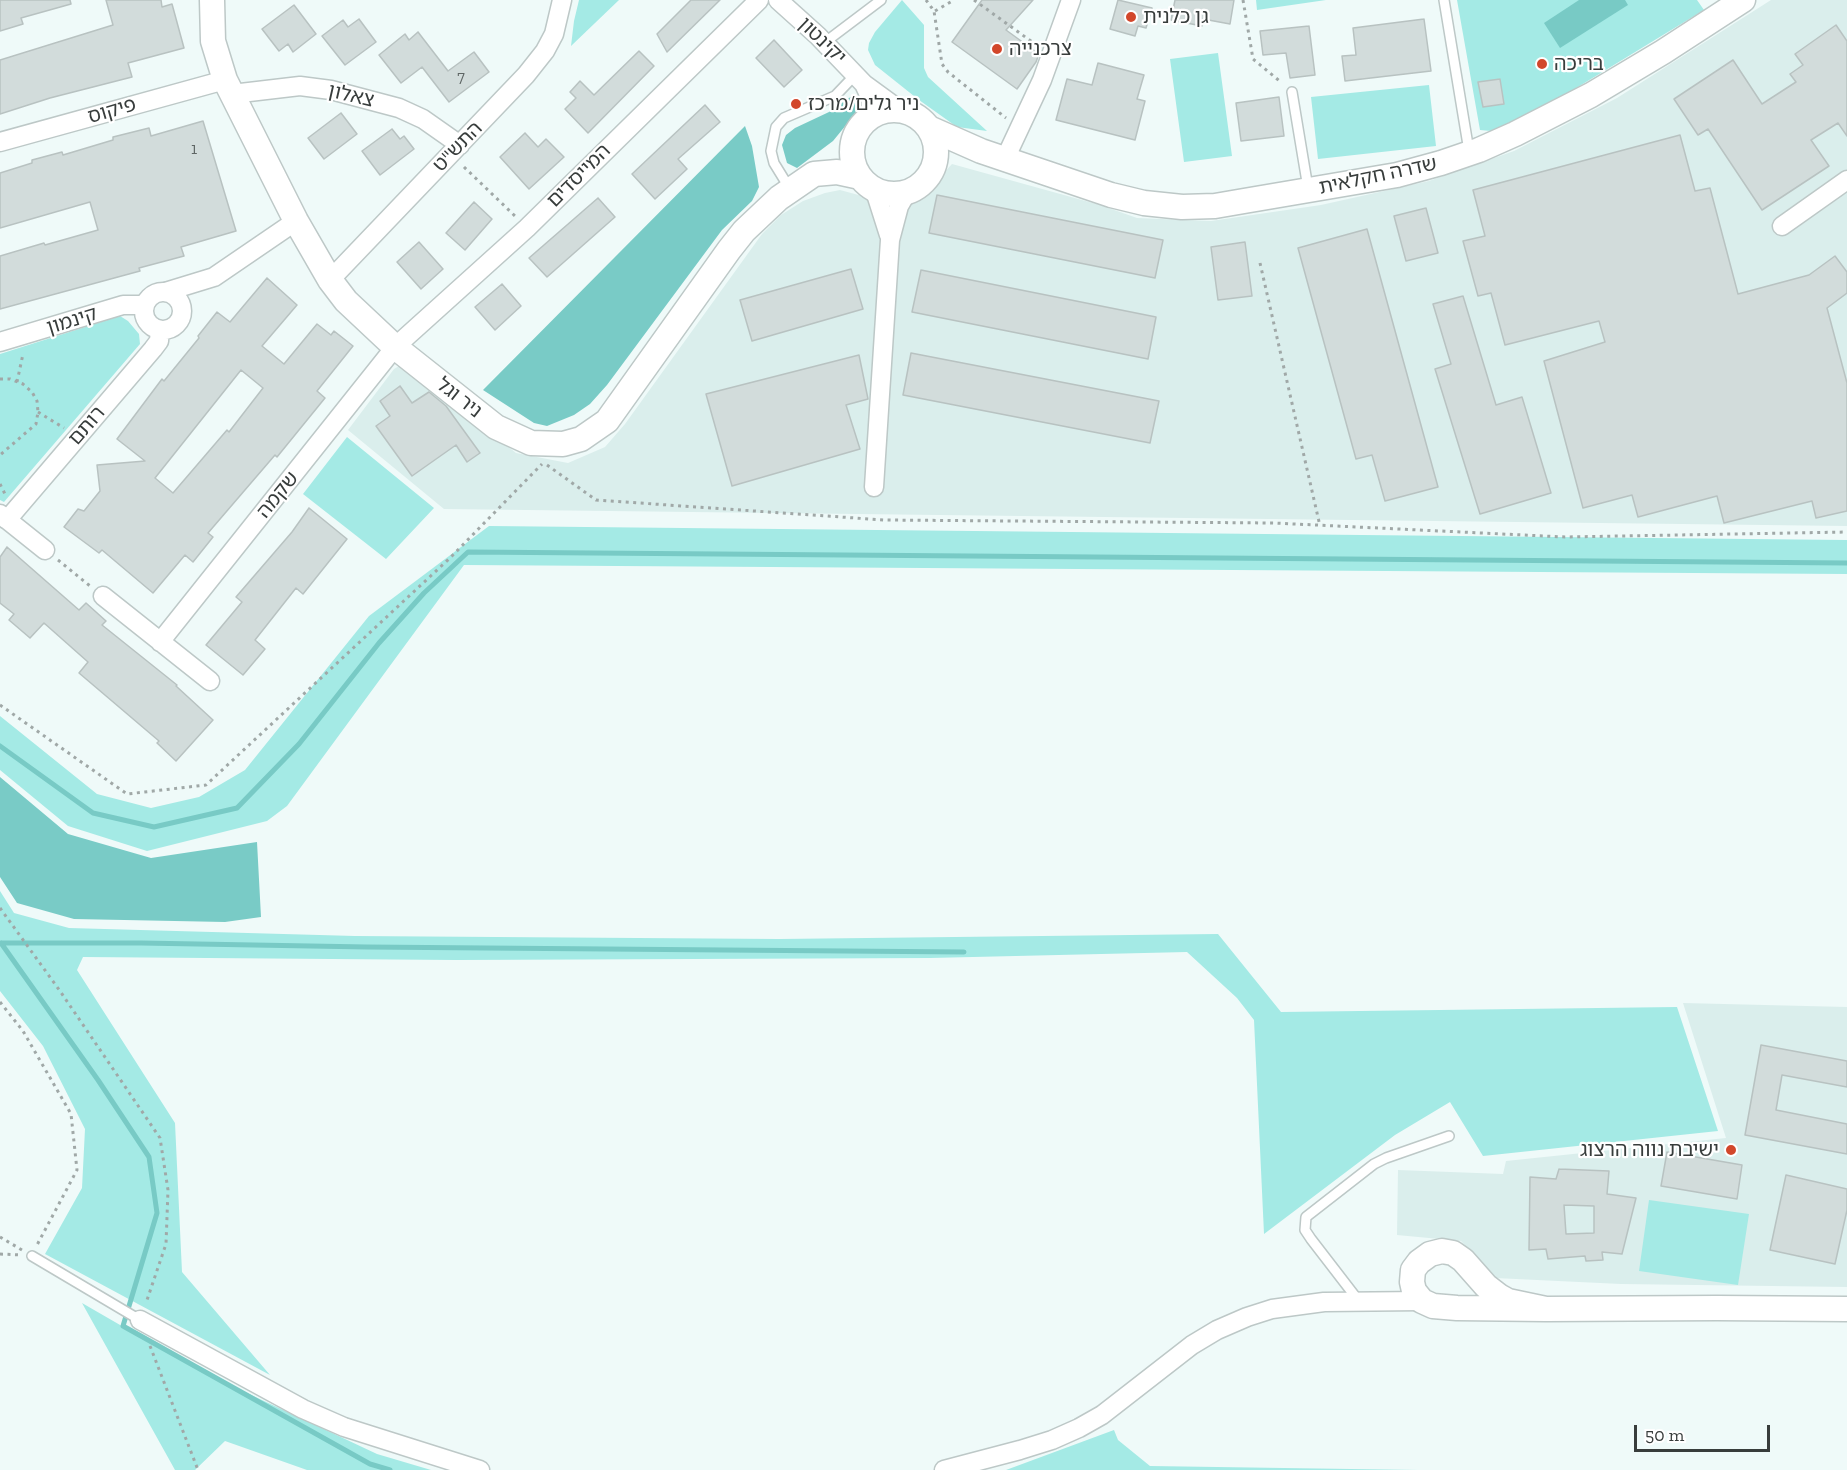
<!DOCTYPE html>
<meta charset="utf-8">
<style>
body{margin:0}
#map{position:relative;width:1847px;height:1470px;overflow:hidden;background:#effaf9;font-family:"Zilla Slab",serif}
canvas{display:block}
.scale{position:absolute;left:1634px;top:1425px;width:136px;height:27px;box-sizing:border-box;border:3px solid #383d3c;border-top:0;padding-left:8px;font-size:18px;line-height:21px;white-space:nowrap;color:#383d3c;-webkit-text-stroke:4px #fff;paint-order:stroke}
</style>
<div id="map">
<canvas width="1847" height="1470"></canvas>
<div class="scale">50 m</div>
</div>
<script>
const g = document.querySelector('canvas').getContext('2d');
g.lineJoin = 'round';
function paint(path, color) { g.fillStyle = color; g.fill(path, 'evenodd'); }
const toPath = rows => new Path2D(rows.map(r => 'M' + r).join(''));
function trace(path, color, width, dash) { g.strokeStyle = color; g.lineWidth = width; g.lineCap = dash ? 'butt' : 'round'; g.setLineDash(dash || []); g.stroke(path); }
function write(font, color, halo, rows, align = 'center') {
  g.font = font + ' "Zilla Slab","Noto Sans Hebrew",serif'; g.lineWidth = 4.5; g.setLineDash([]); g.textBaseline = 'middle'; g.strokeStyle = halo; g.fillStyle = color; for (const [text, x, y, turn = 0] of rows) {
    g.save(); g.translate(x, y); g.rotate((+turn || 0) * Math.PI / 180); g.textAlign = isNaN(turn) ? turn : align; if (halo) g.strokeText(text, 0, 0); g.fillText(text, 0, 0); g.restore();
  }
}
paint(toPath([
 [1771,0,1847,0,1847,526,444,509,348,430,394,369,404,363,516,453,568,463,605,447,625,424,762,234,781,215,803,201,825,193,840,190,888,203,911,203,926,192,952,164,1100,205,1137,218,1211,221,1321,205,1429,181,1514,151,1617,98],
 [1683,1003,1847,1007,1847,1287,1621,1284,1495,1278,1461,1241,1397,1235,1398,1170,1503,1174,1506,1161,1726,1138]
]), '#daeeec');
paint(toPath([
 [579,0,619,0,571,46,574,21],
 [902,0,924,25,924,68,928,77,987,131,957,127,919,100,875,65,868,50,869,43,875,32],
 [1256,0,1326,0,1257,10],
 [1457,0,1697,0,1704,10,1527,118,1491,131,1480,130],
 [1218,53,1232,156,1184,162,1170,59],
 [1429,85,1436,146,1318,159,1311,97],
 [120,316,128,321,139,334,140,344,4,502,0,500,0,354],
 [347,437,434,508,386,559,303,494],
 [489,526,1847,540,1847,574,464,565,287,806,267,821,147,851,68,826,0,770,0,716,97,794,151,808,199,797,245,770,369,616],
 [0,891,14,913,69,928,355,936,779,939,1218,934,1281,1012,1677,1007,1718,1131,1483,1156,1450,1102,1395,1135,1264,1234,1254,1020,1237,998,1187,952,930,958,456,960,83,957,77,970,175,1123,182,1272,270,1375,45,1254,82,1188,85,1129,43,1046,0,991],
 [1649,1200,1749,1214,1738,1285,1639,1271],
 [82,1303,198,1370,377,1454,431,1470,307,1470,225,1441,195,1470,175,1470],
 [1114,1430,1118,1440,1150,1466,1418,1470,1006,1470]
]), '#a4eae5');
paint(toPath([
 [852,96,860,108,833,141,797,168,787,163,782,145,786,135,795,128,829,112],
 [745,126,752,146,759,187,752,201,722,230,607,385,590,404,574,415,547,426,534,423,483,390],
 [0,777,68,834,151,858,257,842,261,917,225,922,74,919,17,903,0,877]
]), '#79cbc6');
paint(toPath([
 [1579,0,1625,0,1628,5,1560,48,1544,23]
]), '#78cac5');
trace(toPath([
 [0,746,93,813,154,827,237,808,299,744,379,643,424,593,468,552,1847,563],
 [1,943,141,943,367,947,964,952],
 [1,943,98,1080,149,1157,157,1213,123,1326,370,1464,390,1470]
]), '#78cac5', 5);
const building = toPath([
 [0,0,70,0,71,4,21,18,23,24,0,31,0,0],
 [106,0,161,0,162,7,172,4,184,48,128,63,132,77,50,98,0,114,0,60,113,25,106,0],
 [691,0,720,0,667,52,657,34,691,0],
 [982,0,1033,0,1006,30,1039,54,1036,62,1017,89,952,42,982,0],
 [1118,0,1152,8,1146,28,1138,26,1135,36,1110,29,1118,0],
 [1175,0,1234,0,1230,24,1203,19,1202,26,1171,20,1175,0],
 [294,5,316,34,293,52,288,44,279,51,262,29,294,5],
 [359,19,376,42,345,65,322,36,343,20,348,27,359,19],
 [1424,19,1431,71,1345,81,1342,56,1356,55,1353,28,1424,19],
 [1836,25,1847,41,1847,136,1838,123,1811,140,1829,166,1762,210,1708,129,1698,135,1674,99,1733,60,1762,104,1796,82,1790,74,1803,65,1795,54,1836,25],
 [1309,26,1315,75,1290,78,1286,53,1263,55,1260,31,1309,26],
 [418,32,448,71,474,52,489,72,449,102,422,67,401,83,379,55,405,34,409,40,418,32],
 [774,40,802,70,784,87,756,58,774,40],
 [639,51,654,66,588,133,565,109,576,98,570,92,580,81,594,95,639,51],
 [1098,63,1144,75,1137,99,1145,101,1135,140,1056,120,1067,79,1092,85,1098,63],
 [1500,79,1504,104,1483,107,1478,82,1500,79],
 [1279,97,1284,136,1241,141,1236,103,1279,97],
 [705,105,720,122,678,159,687,169,655,199,632,174,705,105],
 [341,113,357,134,324,159,308,138,341,113],
 [203,121,236,231,181,247,184,256,139,268,140,271,0,309,0,256,44,243,45,245,98,230,90,202,0,228,0,173,32,163,32,160,62,152,63,155,113,140,113,137,149,128,151,136,203,121],
 [392,129,400,139,404,136,414,149,380,175,362,151,392,129],
 [525,133,538,147,546,139,564,157,529,189,500,157,525,133],
 [1680,135,1695,191,1710,188,1738,294,1809,275,1835,256,1847,272,1847,293,1827,308,1847,383,1847,511,1816,518,1812,501,1724,523,1717,496,1638,517,1632,495,1583,508,1544,361,1605,342,1599,321,1505,345,1491,293,1478,296,1463,241,1485,236,1473,190,1680,135],
 [937,195,1163,240,1155,278,929,233,937,195],
 [598,198,615,217,547,277,529,258,598,198],
 [474,202,492,219,465,250,446,233,474,202],
 [1426,208,1438,253,1406,261,1394,216,1426,208],
 [1367,229,1438,487,1385,501,1372,455,1356,459,1298,248,1367,229],
 [419,242,443,269,421,289,397,262,419,242],
 [1245,242,1252,296,1218,300,1211,247,1245,242],
 [851,269,863,309,752,341,740,300,851,269],
 [921,270,1156,317,1148,359,912,312,921,270],
 [267,278,297,305,262,346,284,364,317,324,331,335,334,331,353,346,317,391,325,398,277,457,275,455,208,533,213,537,193,562,185,555,153,593,102,550,99,553,64,527,78,509,84,511,100,491,97,465,145,461,117,439,162,379,164,381,199,338,198,336,217,312,230,322,267,278],
 [241,370,263,388,229,432,227,430,173,493,155,478,241,370],
 [502,284,521,306,495,330,475,307,502,284],
 [1463,296,1496,405,1522,397,1551,493,1480,514,1435,369,1451,364,1433,304,1463,296],
 [911,353,1159,401,1150,443,903,395,911,353],
 [859,355,868,399,846,405,860,449,732,486,706,394,859,355],
 [400,386,412,403,429,392,446,406,480,453,467,462,456,445,412,476,376,426,390,416,380,401,400,386],
 [309,508,347,539,303,594,296,588,255,640,265,649,243,675,206,645,242,602,236,597,292,532,309,508],
 [7,547,79,610,86,603,106,621,102,625,177,685,176,686,213,720,176,761,157,743,159,741,79,673,88,662,44,623,30,638,9,620,14,614,0,603,0,557,7,547],
 [1761,1045,1847,1061,1847,1087,1782,1075,1776,1110,1847,1124,1847,1154,1745,1135,1761,1045],
 [1667,1152,1742,1165,1737,1199,1661,1186,1667,1152],
 [1559,1169,1609,1171,1607,1194,1636,1198,1622,1254,1602,1252,1603,1260,1586,1261,1585,1256,1548,1259,1546,1249,1529,1250,1530,1177,1556,1179,1559,1169],
 [1564,1205,1594,1206,1594,1233,1566,1234,1564,1205],
 [1786,1175,1847,1189,1847,1210,1835,1264,1770,1250,1786,1175]
]);
paint(building, '#d2dcdb');
trace(building, '#b8c2c1', 1.5);
const service = toPath([
 [1444,0,1469,151],
 [824,43,881,0],
 [1292,92,1308,188],
 [790,189,774,163,771,151,776,127,784,118,835,96,856,74],
 [32,1256,140,1320],
 [1358,1300,1311,1239,1305,1230,1306,1217,1374,1164,1386,1158,1449,1136]
]);
const minor = toPath([
 [778,0,818,36,864,84,901,111],
 [864,84,871,99,871,108,866,120],
 [232,94,300,86,331,90,399,108,423,119,460,145],
 [0,142,225,80],
 [1005,159,1042,80,1071,0],
 [875,191,889,235],
 [1782,226,1847,180],
 [330,280,526,75,545,51,554,34,562,0],
 '144 311a19 19 0 1 1 38 0a19 19 0 1 1-38 0Z',
 [165,292,214,277,296,221],
 [0,342,123,305,145,305],
 [874,487,890,240,899,206,907,192],
 [0,514,45,550],
 [7,520,153,349,159,341,160,330],
 [103,596,210,681],
 [160,642,395,347,527,228,759,0],
 [140,1320,303,1409,344,1427,480,1470],
 [944,1470,1020,1450,1052,1440,1079,1428,1102,1415,1192,1345,1217,1330,1247,1317,1272,1309,1324,1302,1422,1301]
]);
const tertiary = toPath([
 [212,0,213,41,225,80,296,221,330,280,346,301,395,347,496,427,531,443,563,444,581,439,607,421,729,250,744,231,779,198,814,174,837,172,860,177],
 '852 152a42 42 0 1 1 84 0a42 42 0 1 1-84 0Z',
 [929,128,981,151,1111,195,1144,203,1182,207,1215,206,1244,201,1397,175,1441,163,1479,150,1515,134,1591,95,1663,52,1743,0],
 [1546,1309,1508,1301,1499,1296,1486,1286,1463,1260,1453,1253,1442,1251,1430,1254,1419,1262,1413,1270,1412,1282,1414,1291,1422,1301,1433,1306,1457,1308,1546,1309,1717,1308,1847,1309]
]);
trace(service, '#bdc8c7', 12);
trace(minor, '#bdc8c7', 21);
trace(tertiary, '#bdc8c7', 27);
trace(toPath([
 [926,0,934,11,942,64,948,72,1006,118],
 [974,0,1035,44],
 [1243,0,1253,59,1282,83],
 [935,11,954,0],
 [464,167,515,216],
 [1260,263,1320,526],
 [0,379,10,379,23,384,32,392,37,401,38,412,36,424,0,455],
 [17,382,23,354],
 [38,412,64,428],
 [547,465,596,500,884,520,1274,523,1565,537,1847,532],
 [0,484,6,496],
 [58,560,90,586],
 [0,705,127,794,206,785,450,558,542,464],
 [0,908,60,991,160,1138,168,1190,166,1244,146,1303],
 [0,1002,23,1031,71,1114,77,1170,37,1245],
 [0,1237,22,1250],
 [0,1254,21,1255],
 [150,1346,198,1470]
]), '#a0a8a7', 3, [3, 4.5]);
trace(service, '#fff', 9);
trace(minor, '#fff', 18);
trace(tertiary, '#fff', 24);
for (const [x, y, r, color] of [
 [1131,17,6,"#d2472b"],
 [997,49,6,"#d2472b"],
 [1542,64,6,"#d2472b"],
 [796,104,6,"#d2472b"],
 [1731,1150,6,"#d2472b"]
]) { const dot = new Path2D(); dot.arc(x, y, r, 0, 2 * Math.PI); g.fillStyle = color; g.fill(dot); trace(dot, '#fff', 2); }
write('16px', '#5e6564', null, [
 ["7",461,77],
 ["1",194,149]
]);
write('20px', '#383d3c', '#fff', [
 ["גן כלנית",1143,17],
 ["צרכנייה",1009,49],
 ["בריכה",1554,64],
 ["ניר גלים/מרכז",808,104],
 ["ישיבת נווה הרצוג",1719,1150,"right"]
], 'left');
write('20px', '#383d3c', '#fff', [
 ["יקינטון",822,41,44],
 ["צאלון",351,96,13],
 ["פיקוס",112,111,-16],
 ["התש\"ט",458,147,-46],
 ["המייסדים",579,176,-45],
 ["שדרה חקלאית",1378,176,-12],
 ["קינמון",72,321,-17],
 ["ניר וגל",459,398,38],
 ["רותם",87,426,-49],
 ["שקמה",278,495,-51]
]);
</script>
